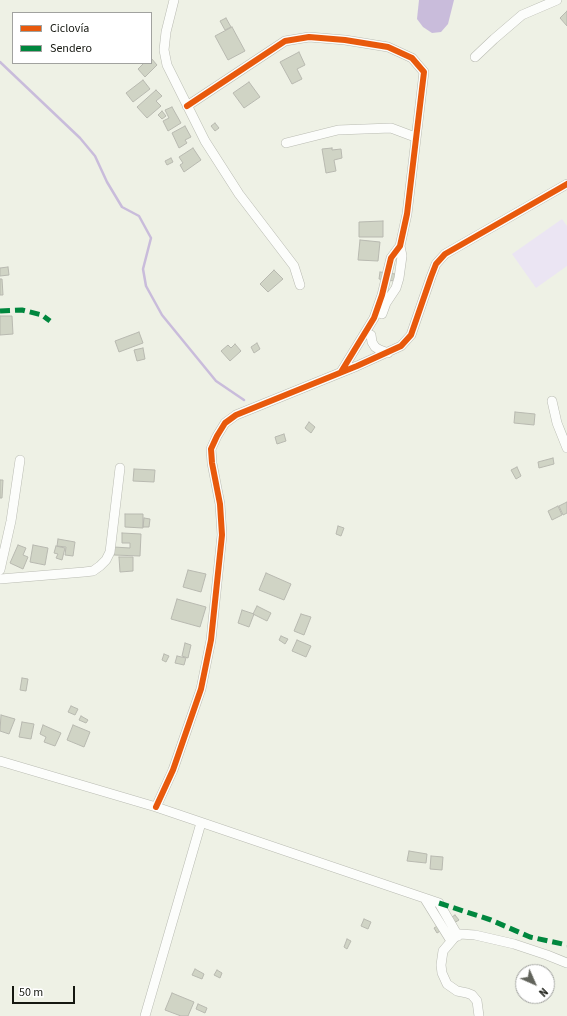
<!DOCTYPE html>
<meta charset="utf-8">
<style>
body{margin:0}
#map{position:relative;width:567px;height:1016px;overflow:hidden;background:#eef1e5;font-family:"Source Sans 3",sans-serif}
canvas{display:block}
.legend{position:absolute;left:12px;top:12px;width:140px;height:52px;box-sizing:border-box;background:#fff;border:1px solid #a1a29f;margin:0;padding:5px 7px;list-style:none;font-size:12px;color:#151710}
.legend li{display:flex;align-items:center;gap:8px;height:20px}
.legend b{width:20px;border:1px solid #a1a29f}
.north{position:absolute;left:515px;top:964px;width:40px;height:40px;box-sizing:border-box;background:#fff;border:1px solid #a1a29f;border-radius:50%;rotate:135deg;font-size:11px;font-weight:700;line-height:16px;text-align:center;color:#151710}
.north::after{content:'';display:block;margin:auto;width:14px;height:18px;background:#61635b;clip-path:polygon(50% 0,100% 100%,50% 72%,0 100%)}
.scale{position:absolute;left:12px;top:986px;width:63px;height:18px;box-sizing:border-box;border:2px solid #151710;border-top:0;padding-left:5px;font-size:12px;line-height:14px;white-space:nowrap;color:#151710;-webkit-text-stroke:3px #fff;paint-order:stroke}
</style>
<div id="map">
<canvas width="567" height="1016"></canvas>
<ul class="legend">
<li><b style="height:5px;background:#e8590c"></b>Ciclovía</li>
<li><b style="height:5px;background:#00873e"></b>Sendero</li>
</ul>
<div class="north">N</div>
<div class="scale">50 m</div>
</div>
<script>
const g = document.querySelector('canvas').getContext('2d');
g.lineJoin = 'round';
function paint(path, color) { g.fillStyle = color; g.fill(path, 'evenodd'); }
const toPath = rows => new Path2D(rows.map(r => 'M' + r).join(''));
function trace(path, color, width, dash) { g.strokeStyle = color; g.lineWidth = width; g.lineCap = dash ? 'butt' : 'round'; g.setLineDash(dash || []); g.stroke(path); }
paint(toPath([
 [562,219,567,226,567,266,536,288,512,254]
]), '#ebe5f3');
paint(toPath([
 [419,0,454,0,448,24,441,32,432,33,423,27,417,19]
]), '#c9bcdb');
trace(toPath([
 [0,62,80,138,95,156,107,182,122,207,139,216,151,238,143,269,146,286,162,315,216,381,244,400]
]), '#c9bcdb', 2.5);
const building = toPath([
 [567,11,567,26,560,18,567,11],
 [226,18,231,27,225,30,220,21,226,18],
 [232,27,245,51,228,60,215,36,232,27],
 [299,52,305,65,297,69,302,79,292,84,280,62,299,52],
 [151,58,157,65,145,77,138,69,144,63,151,63,151,58],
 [143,80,150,89,133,102,126,93,143,80],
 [249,82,260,97,244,108,233,93,249,82],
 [156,90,162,96,156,101,161,106,147,118,137,107,156,90],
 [172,107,181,123,168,131,163,121,169,118,165,110,172,107],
 [162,111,166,116,162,119,158,115,162,111],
 [215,123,219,128,215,131,211,126,215,123],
 [185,126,191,137,185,140,187,143,179,148,172,133,185,126],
 [193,148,201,160,184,172,180,165,183,163,179,157,193,148],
 [332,148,332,150,341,149,342,158,334,160,336,171,326,173,322,149,332,148],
 [171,158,173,162,167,165,165,161,171,158],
 [383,221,383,237,359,237,359,222,383,221],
 [360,240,380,242,378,261,358,260,360,240],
 [8,267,9,275,0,276,0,268,8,267],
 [274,270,283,279,268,292,260,284,274,270],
 [380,272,403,275,402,282,379,279,380,272],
 [0,279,2,279,3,295,0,295,0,279],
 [0,316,12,316,13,334,0,335,0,316],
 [139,332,143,343,119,352,115,341,139,332],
 [257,343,260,349,254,353,251,347,257,343],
 [235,344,241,351,230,361,221,351,228,345,231,348,235,344],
 [143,348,145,359,137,361,134,350,143,348],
 [515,412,535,414,534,425,514,423,515,412],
 [309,422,315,427,311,433,305,428,309,422],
 [284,434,286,441,277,444,275,437,284,434],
 [553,458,554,464,539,468,538,462,553,458],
 [517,467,521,476,516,479,511,470,517,467],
 [134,469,155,470,154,482,133,481,134,469],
 [0,480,3,480,2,498,0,498,0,480],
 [567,502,567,513,563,515,559,506,567,502],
 [558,506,562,515,552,520,548,511,558,506],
 [125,514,143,514,143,528,125,527,125,514],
 [144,518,150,519,149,527,143,527,144,518],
 [338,526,344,528,341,536,336,534,338,526],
 [122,533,141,534,140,556,114,555,114,547,130,548,130,543,122,543,122,533],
 [58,539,75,542,73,556,65,555,66,547,57,546,58,539],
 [18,545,26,548,23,555,28,557,23,569,10,563,18,545],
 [33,545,48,548,45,565,30,562,33,545],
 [56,546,65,548,62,560,56,558,58,554,54,553,56,546],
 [119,557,133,557,133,571,120,572,119,557],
 [188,570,206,574,201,592,183,587,188,570],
 [266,573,291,584,284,600,259,590,266,573],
 [177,599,206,607,200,627,171,619,177,599],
 [257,606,271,613,267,621,253,614,257,606],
 [242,610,254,614,249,627,238,623,242,610],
 [301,614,311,617,304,635,294,631,301,614],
 [281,636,288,639,285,644,279,640,281,636],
 [297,640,311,646,306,657,292,651,297,640],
 [185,643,191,645,188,658,182,656,185,643],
 [164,654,169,656,166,662,162,660,164,654],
 [177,656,186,658,184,665,175,663,177,656],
 [22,678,28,679,26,691,20,690,22,678],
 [71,706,78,709,75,715,68,712,71,706],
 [1,715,15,719,9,734,0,731,1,715],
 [81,716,88,720,86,723,79,720,81,716],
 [22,722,34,724,31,739,19,737,22,722],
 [43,725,61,733,55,746,44,742,46,737,40,734,43,725],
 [73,725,90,732,84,747,67,740,73,725],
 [409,851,427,854,426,863,407,861,409,851],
 [431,856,443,857,442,870,430,869,431,856],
 [455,915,459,920,437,933,434,928,455,915],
 [364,919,371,922,368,929,361,926,364,919],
 [347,939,351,941,347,949,344,947,347,939],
 [195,969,204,974,202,979,192,975,195,969],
 [217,970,222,973,220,978,214,975,217,970],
 [172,993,194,1002,188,1016,181,1016,165,1010,172,993],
 [198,1004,207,1008,205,1013,196,1009,198,1004]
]);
paint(building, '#d0d4c5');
trace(building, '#b8b9b0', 1);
const minor = toPath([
 [174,0,166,32,164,50,167,65,205,141,239,194,294,266,300,285],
 [475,57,494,39,522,15,557,0],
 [187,106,285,41,309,37,345,40,388,47,412,58,424,72,407,214,400,246,391,258,382,295,374,318,341,372],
 [286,143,338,130,391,128,415,137],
 [382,314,386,303,396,288,399,278,402,256,400,246],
 [371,335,372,342,375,347,380,350,388,353],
 [552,401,557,423,567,448],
 [0,570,11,521,20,460],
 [0,579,84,572,93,571,100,566,106,560,110,552,120,468],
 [0,761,156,807,439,903,458,936],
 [156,807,173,770,201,689,211,640,222,535,220,504,212,463,211,449,217,436,225,423,236,415,357,366,401,346,411,335,431,277,436,264,445,254,567,184],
 [425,899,451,941],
 [145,1016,201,823],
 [479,1016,477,1001,472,995,467,993,457,991,447,984,442,973,441,965,443,951,454,938,460,934,475,935,514,944,547,955,567,963]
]);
trace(minor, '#b9bbb2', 10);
trace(minor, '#fcfdfb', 9);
trace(toPath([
 [0,311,22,310,42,315,50,321],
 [439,903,491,920,530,937,567,945]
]), '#00873e', 5, [10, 5]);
trace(toPath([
 [187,106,285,41,309,37,345,40,388,47,412,58,424,72,407,214,400,246,391,258,382,295,374,318,341,372],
 [156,807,173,770,201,689,211,640,222,535,220,504,212,463,211,449,217,436,225,423,236,415,357,366,401,346,411,335,431,277,436,264,445,254,567,184]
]), '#e8590c', 6);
</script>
